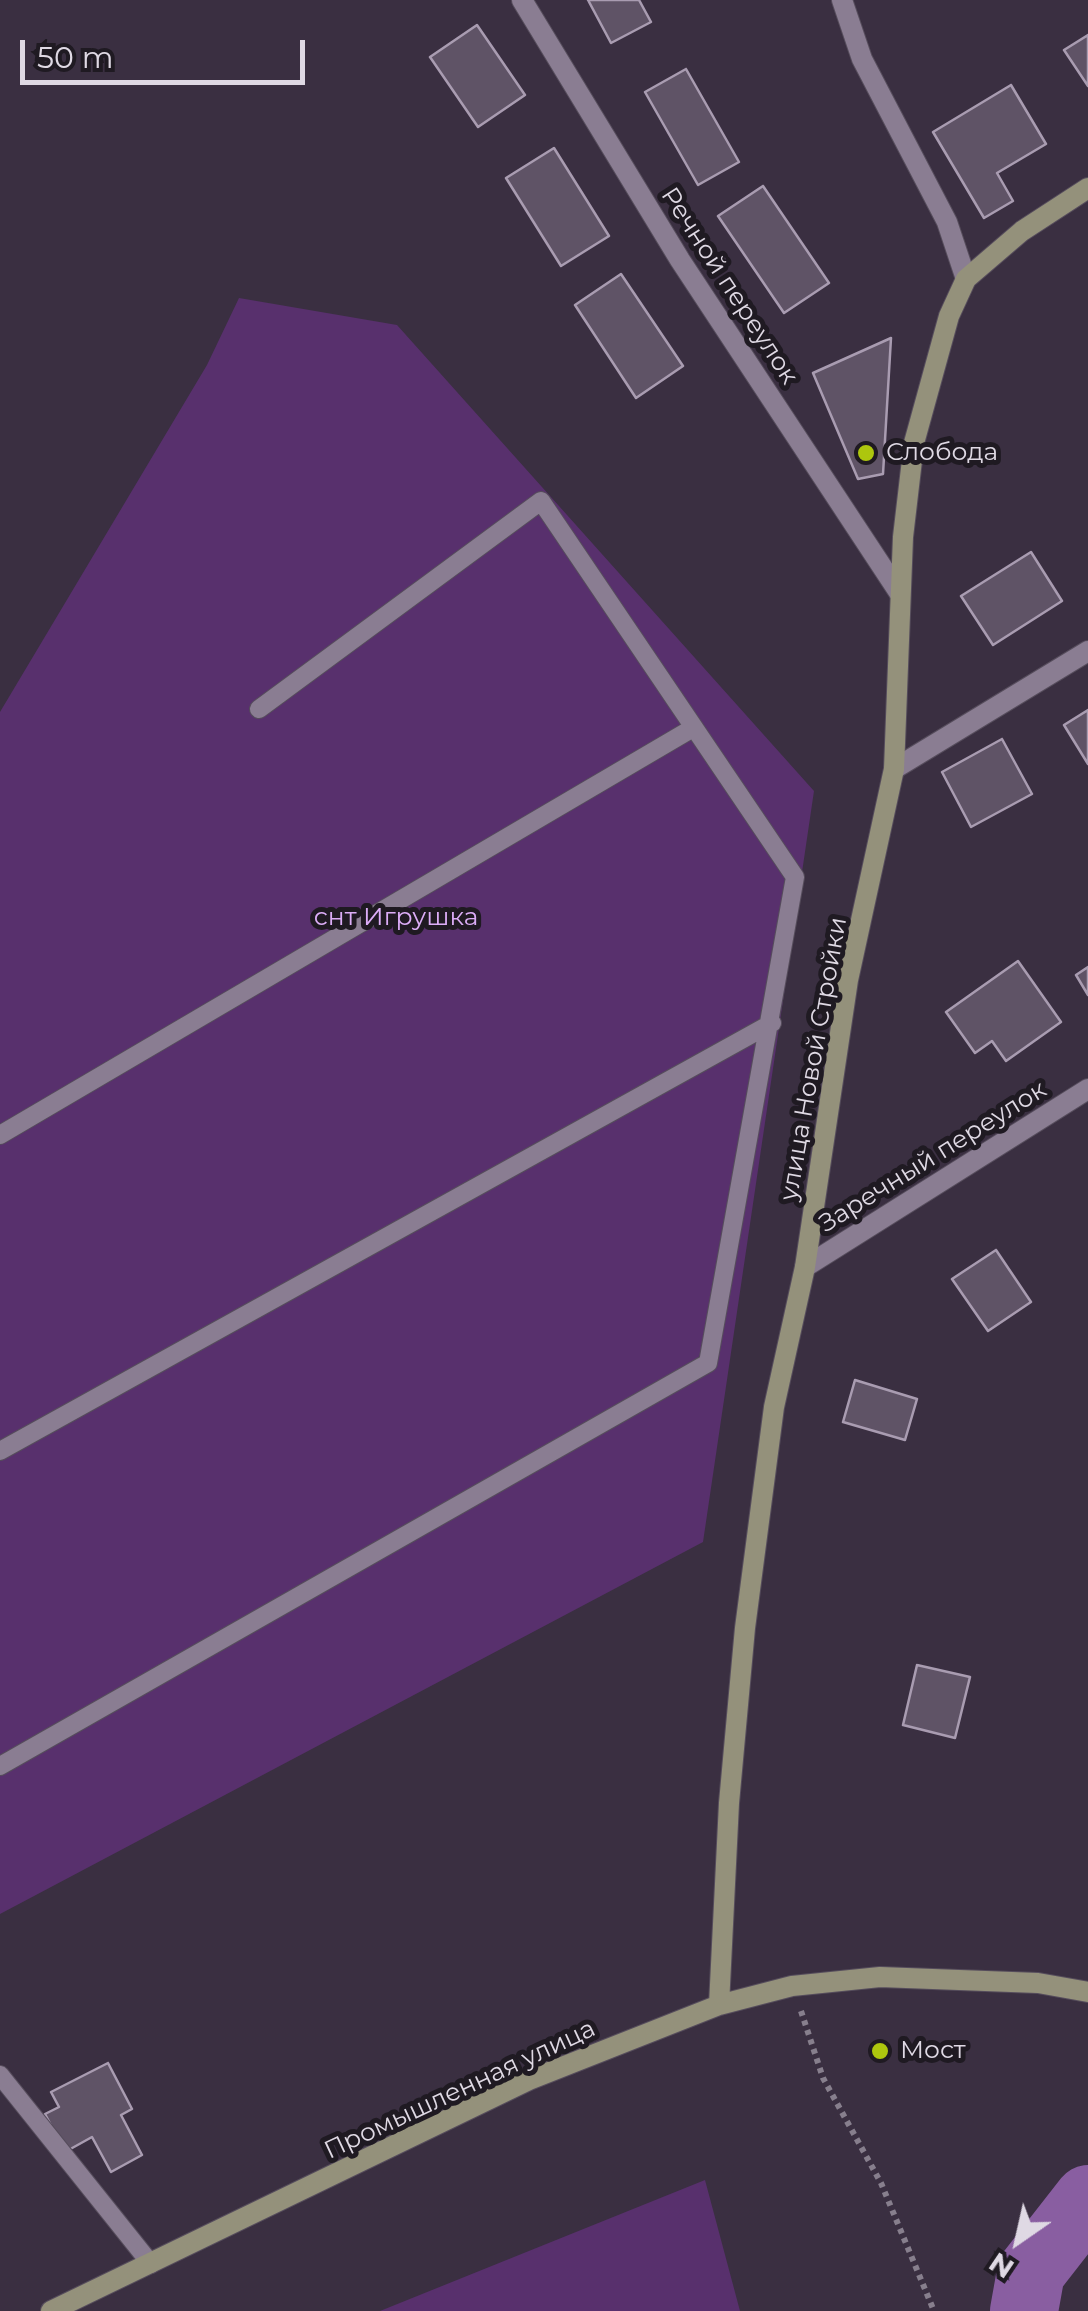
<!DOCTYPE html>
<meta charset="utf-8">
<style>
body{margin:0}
#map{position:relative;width:1088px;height:2311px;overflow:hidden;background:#3a2f41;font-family:Montserrat,sans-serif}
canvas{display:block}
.north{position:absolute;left:968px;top:2191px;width:100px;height:100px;-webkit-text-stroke:8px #1f1a22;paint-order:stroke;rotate:214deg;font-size:28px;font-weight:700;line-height:40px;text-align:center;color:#dfd9e4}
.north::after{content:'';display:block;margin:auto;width:35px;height:45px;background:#dfd9e4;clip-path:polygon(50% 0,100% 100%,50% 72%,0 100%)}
.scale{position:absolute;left:20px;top:40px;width:285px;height:45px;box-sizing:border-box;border:5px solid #dfd9e4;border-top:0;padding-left:12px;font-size:30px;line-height:35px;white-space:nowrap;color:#dfd9e4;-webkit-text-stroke:8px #1f1a22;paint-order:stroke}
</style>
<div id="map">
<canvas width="1088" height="2311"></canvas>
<div class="north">N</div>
<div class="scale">50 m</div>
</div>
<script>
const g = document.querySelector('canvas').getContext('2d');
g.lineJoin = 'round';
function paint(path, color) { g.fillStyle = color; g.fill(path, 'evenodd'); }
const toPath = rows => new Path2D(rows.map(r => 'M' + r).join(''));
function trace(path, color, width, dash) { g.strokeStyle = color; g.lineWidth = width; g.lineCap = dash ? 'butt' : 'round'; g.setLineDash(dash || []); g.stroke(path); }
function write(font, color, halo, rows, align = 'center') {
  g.font = font + ' Montserrat,sans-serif'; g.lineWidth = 10; g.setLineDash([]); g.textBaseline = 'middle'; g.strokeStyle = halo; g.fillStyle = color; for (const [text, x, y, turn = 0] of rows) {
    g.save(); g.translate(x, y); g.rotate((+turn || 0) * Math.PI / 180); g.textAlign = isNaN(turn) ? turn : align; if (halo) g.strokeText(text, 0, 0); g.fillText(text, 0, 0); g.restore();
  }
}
paint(toPath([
 [239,298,397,325,814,791,703,1542,0,1914,0,712,207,365],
 [705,2180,740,2311,380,2311]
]), '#58306d');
trace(toPath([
 [1024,2311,1031,2272,1088,2199]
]), '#895ea1', 68);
const building = toPath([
 [588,0,639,0,651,22,611,43,588,0],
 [477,25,525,95,478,127,430,57,477,25],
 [1088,35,1088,86,1064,50,1088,35],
 [686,69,739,162,698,185,645,92,686,69],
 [1011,85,1046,144,997,173,1013,201,984,218,933,132,1011,85],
 [554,148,609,236,561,266,506,178,554,148],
 [763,186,829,283,784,313,718,216,763,186],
 [621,274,683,366,636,398,575,305,621,274],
 [891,338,883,474,858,479,813,373,891,338],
 [1031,552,1062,601,993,645,961,596,1031,552],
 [1088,710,1088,764,1064,725,1088,710],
 [1002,739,1032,794,971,827,942,772,1002,739],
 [1018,961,1061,1022,1006,1061,992,1041,975,1053,946,1012,1018,961],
 [1088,967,1088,995,1076,975,1088,967],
 [996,1250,1031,1302,988,1331,952,1279,996,1250],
 [855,1380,917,1399,905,1440,843,1422,855,1380],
 [917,1665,970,1677,955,1738,903,1725,917,1665],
 [108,2063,132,2109,121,2115,142,2155,111,2172,92,2137,65,2152,45,2114,59,2107,51,2092,108,2063]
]);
paint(building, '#5f5366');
trace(building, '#a99cb1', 2.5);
const lane = toPath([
 [0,1135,693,728],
 [0,1451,772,1023],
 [0,1766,708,1363,795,877,541,501,259,709],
 [0,2075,151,2264]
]);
const street = toPath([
 [522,0,680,260,900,594],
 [842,0,862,59,947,222,966,279],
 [894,769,1088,651],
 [805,1267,1088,1089]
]);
const secondary = toPath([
 [719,2005,729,1803,745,1628,774,1407,805,1267,848,980,894,769,903,537,914,443,949,316,966,279,1022,231,1088,188],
 [51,2311,529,2080,719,2005,792,1986,880,1977,1038,1983,1088,1992]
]);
trace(lane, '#564d5c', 20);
trace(street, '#564d5c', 22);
trace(secondary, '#564d5c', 22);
trace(toPath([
 [801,2011,823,2078,881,2183,934,2311]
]), '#877f8d', 6, [5, 5]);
trace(lane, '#8a7d92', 18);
trace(street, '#8a7d92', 20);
trace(secondary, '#94917b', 20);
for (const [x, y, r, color] of [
 [866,453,10,"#adc60e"],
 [880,2051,10,"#adc60e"]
]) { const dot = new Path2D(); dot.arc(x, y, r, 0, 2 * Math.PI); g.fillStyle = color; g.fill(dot); trace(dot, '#1f1a22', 4); }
write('25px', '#dfd9e4', '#1f1a22', [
 ["Речной переулок",729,286,57],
 ["улица Новой Стройки",814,1059,-80],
 ["Заречный переулок",933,1157,-32],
 ["Промышленная улица",460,2090,-25]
]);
write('25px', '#dfd9e4', '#1f1a22', [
 ["Слобода",886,453],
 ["Мост",900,2051]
], 'left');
write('25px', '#dcadf7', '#1f1a22', [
 ["снт Игрушка",396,918]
]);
</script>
